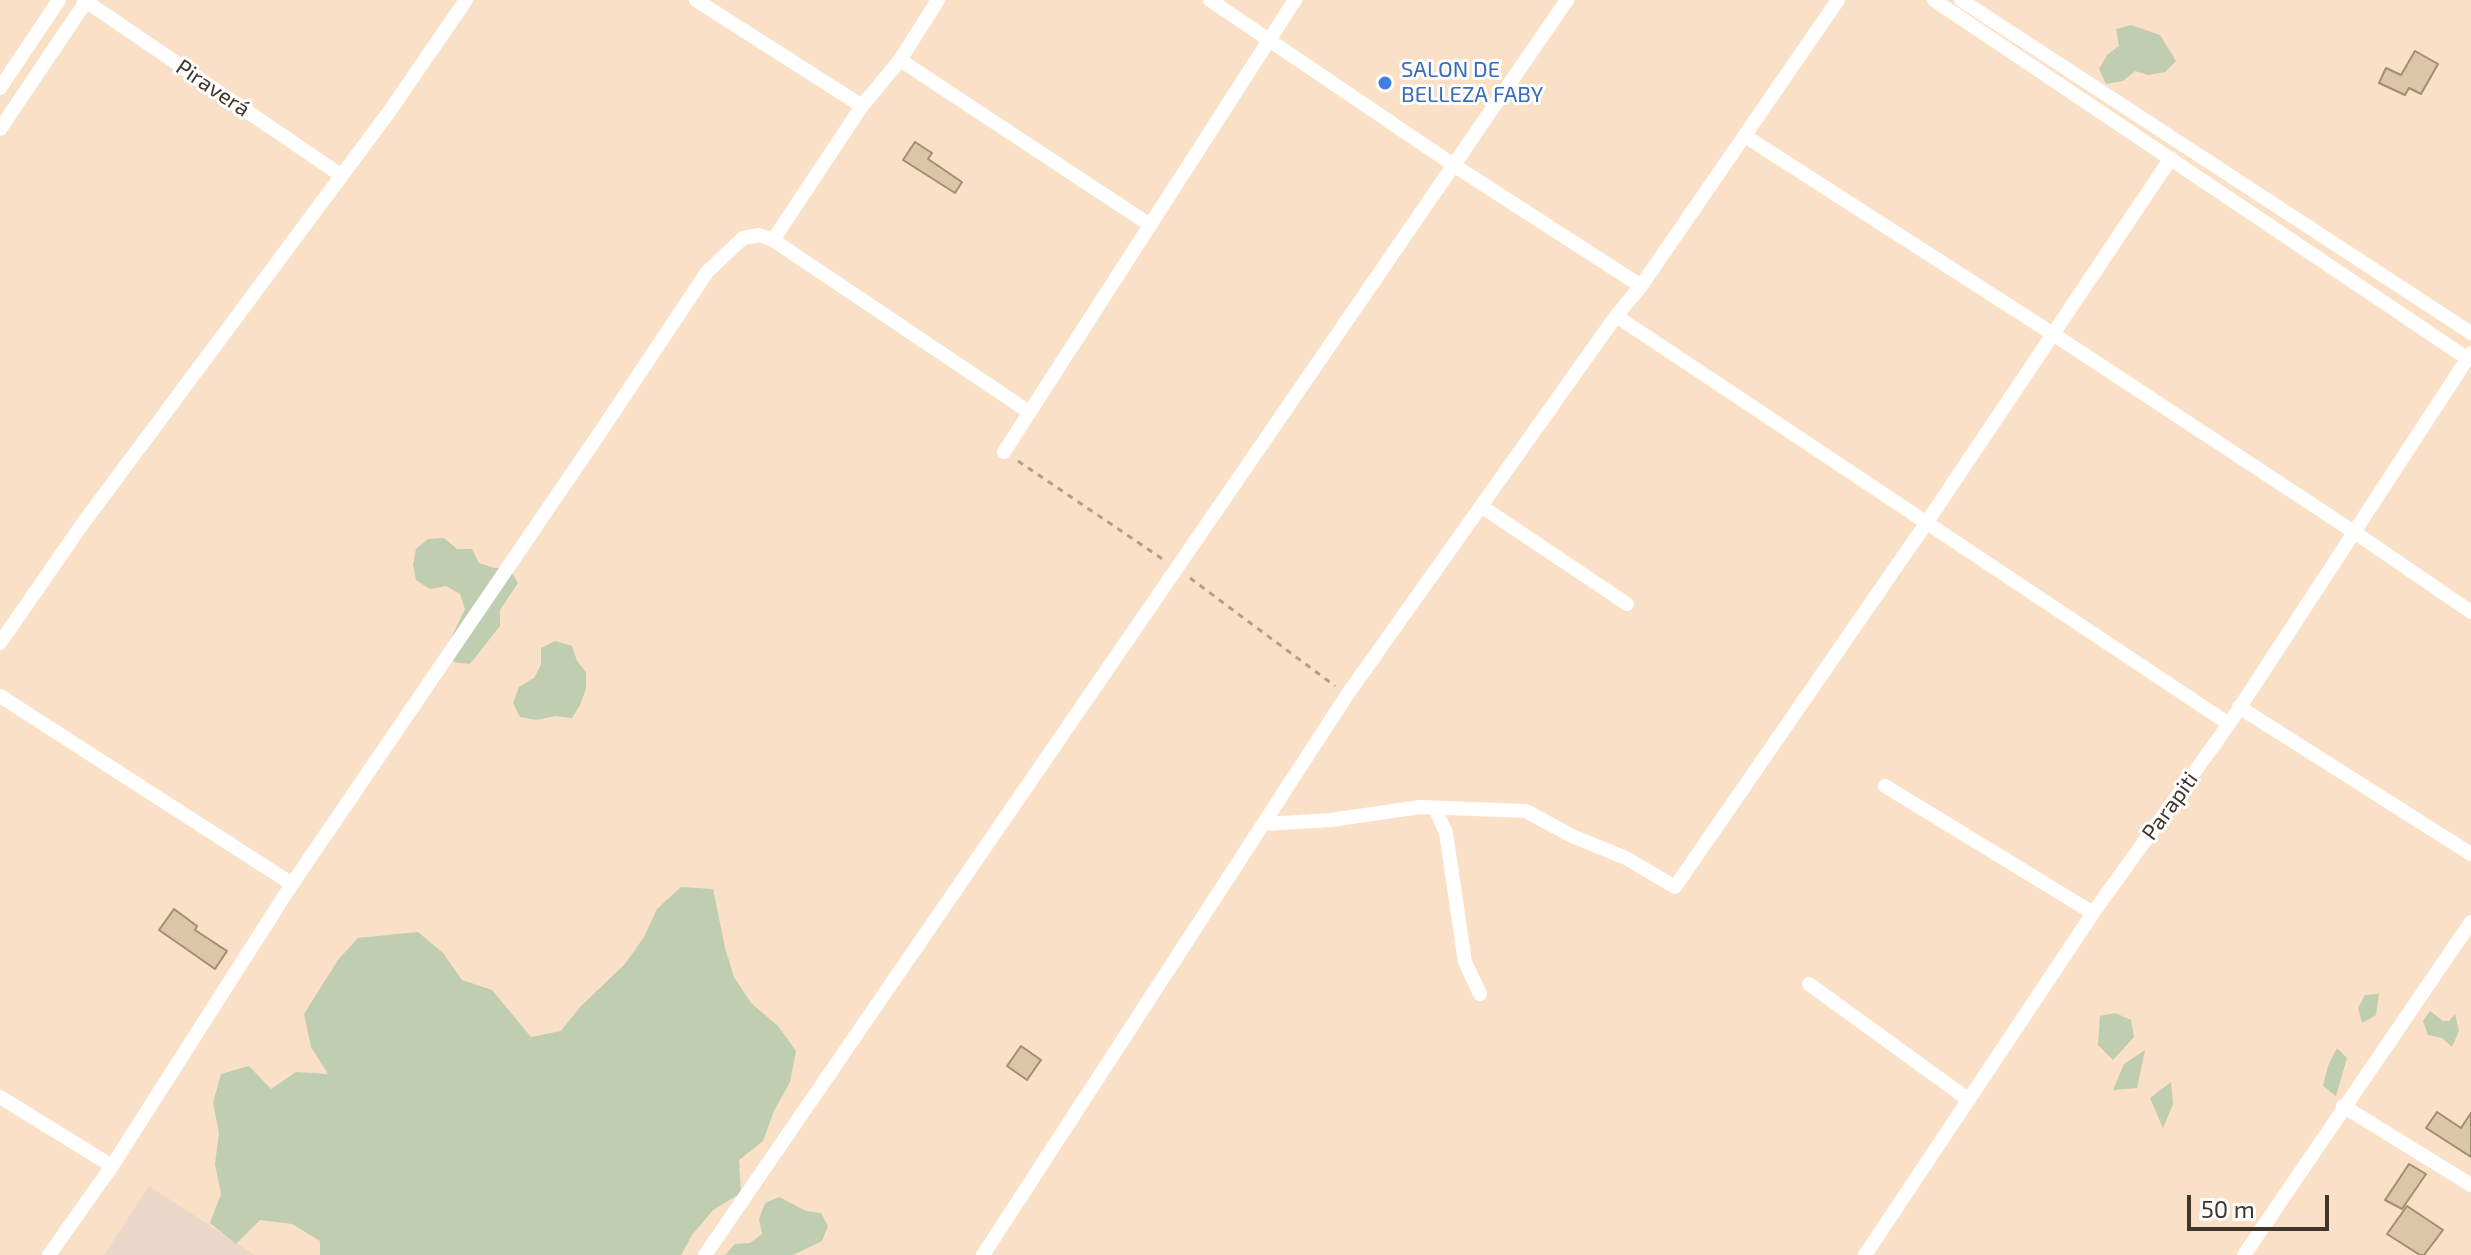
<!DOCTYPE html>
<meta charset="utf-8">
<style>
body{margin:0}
#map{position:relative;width:2471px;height:1255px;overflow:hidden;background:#fae0c6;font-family:"Exo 2",sans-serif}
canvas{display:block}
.scale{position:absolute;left:2187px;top:1195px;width:142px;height:36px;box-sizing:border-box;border:4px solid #3f352a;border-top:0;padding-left:10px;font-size:24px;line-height:28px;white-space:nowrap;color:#3f352a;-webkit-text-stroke:6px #fff;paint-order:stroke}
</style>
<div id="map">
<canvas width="2471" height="1255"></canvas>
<div class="scale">50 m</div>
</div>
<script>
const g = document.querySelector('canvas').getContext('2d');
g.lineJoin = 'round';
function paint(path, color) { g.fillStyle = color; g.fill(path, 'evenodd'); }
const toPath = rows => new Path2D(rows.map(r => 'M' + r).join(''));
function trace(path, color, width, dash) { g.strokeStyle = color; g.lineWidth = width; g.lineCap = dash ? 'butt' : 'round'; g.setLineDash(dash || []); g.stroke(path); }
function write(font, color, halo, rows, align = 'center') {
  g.font = font + ' "Exo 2",sans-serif'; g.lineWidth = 6; g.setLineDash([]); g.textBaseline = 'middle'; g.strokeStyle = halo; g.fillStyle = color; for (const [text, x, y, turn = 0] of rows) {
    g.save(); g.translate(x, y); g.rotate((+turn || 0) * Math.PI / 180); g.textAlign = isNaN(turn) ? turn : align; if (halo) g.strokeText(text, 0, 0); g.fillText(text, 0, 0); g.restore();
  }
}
paint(toPath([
 [149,1186,255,1255,104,1255]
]), '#ebd7c8');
paint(toPath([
 [2131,25,2160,35,2176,61,2165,72,2148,75,2135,71,2123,81,2106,84,2099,69,2107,55,2119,46,2116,29],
 [444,538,457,549,472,549,479,563,494,568,509,568,518,583,500,610,500,626,470,664,454,662,447,646,465,609,460,594,446,586,430,589,416,580,413,565,416,549,428,539],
 [555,641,572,646,577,661,586,672,586,689,580,705,572,718,555,716,536,720,520,717,513,703,519,687,534,678,541,665,541,648],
 [681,887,713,889,725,948,734,977,751,1003,778,1026,796,1051,790,1082,774,1111,763,1141,739,1160,741,1193,713,1210,692,1235,681,1255,320,1255,320,1241,292,1224,260,1220,236,1244,210,1223,221,1194,215,1164,219,1133,213,1103,221,1074,249,1066,271,1089,296,1072,328,1074,311,1047,304,1014,338,960,358,938,418,932,443,953,462,980,492,990,531,1037,561,1031,580,1007,625,964,644,937,657,909],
 [2379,994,2376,1015,2362,1023,2358,1008,2365,995],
 [2430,1011,2443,1021,2449,1021,2455,1014,2459,1031,2452,1047,2442,1038,2428,1035,2423,1021],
 [2115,1013,2131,1020,2134,1037,2113,1060,2098,1045,2100,1016],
 [2337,1048,2347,1058,2336,1096,2323,1086,2328,1066],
 [2145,1050,2137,1088,2113,1090,2124,1064],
 [2171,1082,2173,1104,2163,1128,2150,1098],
 [779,1197,806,1211,821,1213,828,1226,822,1241,793,1255,725,1255,735,1244,750,1243,762,1234,759,1219,765,1203]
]), '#bfcdb0');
const building = toPath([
 [2415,51,2438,64,2421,94,2409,88,2405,95,2379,83,2386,68,2401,75,2415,51],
 [915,142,932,153,928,159,962,182,955,193,903,160,915,142],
 [174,909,197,926,195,930,227,951,215,969,159,930,174,909],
 [1021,1046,1041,1060,1027,1080,1007,1066,1021,1046],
 [2437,1112,2461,1128,2471,1113,2471,1157,2426,1128,2437,1112],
 [2409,1164,2426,1174,2402,1209,2385,1200,2409,1164],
 [2407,1206,2443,1230,2424,1255,2420,1255,2387,1234,2407,1206]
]);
paint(building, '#dbc6a9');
trace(building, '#a28e73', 2);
trace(toPath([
 [1018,461,1164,560],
 [1190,578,1335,686]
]), '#b29e8a', 3, [6, 6]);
trace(toPath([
 [84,0,342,176],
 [696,0,862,106],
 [938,0,900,60,862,106,773,240,1029,412],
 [1210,0,1455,166,1641,286,1616,316,2229,724],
 [1934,0,2468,359],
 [1961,0,2471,333],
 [900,60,1150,225],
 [0,88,59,0],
 [0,129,87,0],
 [1745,136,2053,334,2354,532,2471,612],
 [1641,286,1838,0],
 [1004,452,1295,0],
 [1481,506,1627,604],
 [0,643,81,526,389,112,466,0],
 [0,696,292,884],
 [2239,707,2471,854],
 [1885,786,2093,913],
 [1435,808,1446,833,1465,962,1480,994],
 [1263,824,1331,820,1420,807,1526,811,1572,836,1626,858,1675,887,1927,522,2171,158],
 [1809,984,1969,1100],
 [0,1097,112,1166],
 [2343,1106,2471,1185],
 [49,1255,112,1166,292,884,603,428,707,272,743,238,759,235,773,240],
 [705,1255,1567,0],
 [983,1255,1347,695,1616,316],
 [1865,1255,2093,913,2229,724,2471,353],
 [2244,1255,2471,922]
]), '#fff', 14);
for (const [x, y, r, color] of [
 [1385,83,8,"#3f7fe0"]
]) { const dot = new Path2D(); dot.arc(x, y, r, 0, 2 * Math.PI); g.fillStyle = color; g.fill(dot); trace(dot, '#fff', 3); }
write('22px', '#366cbe', '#fff', [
 ["SALON DE",1401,70],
 ["BELLEZA FABY",1401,95]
], 'left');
write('22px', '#3f352a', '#fff', [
 ["Piraverá",213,88,34],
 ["Parapiti",2170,806,-54]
]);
</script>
